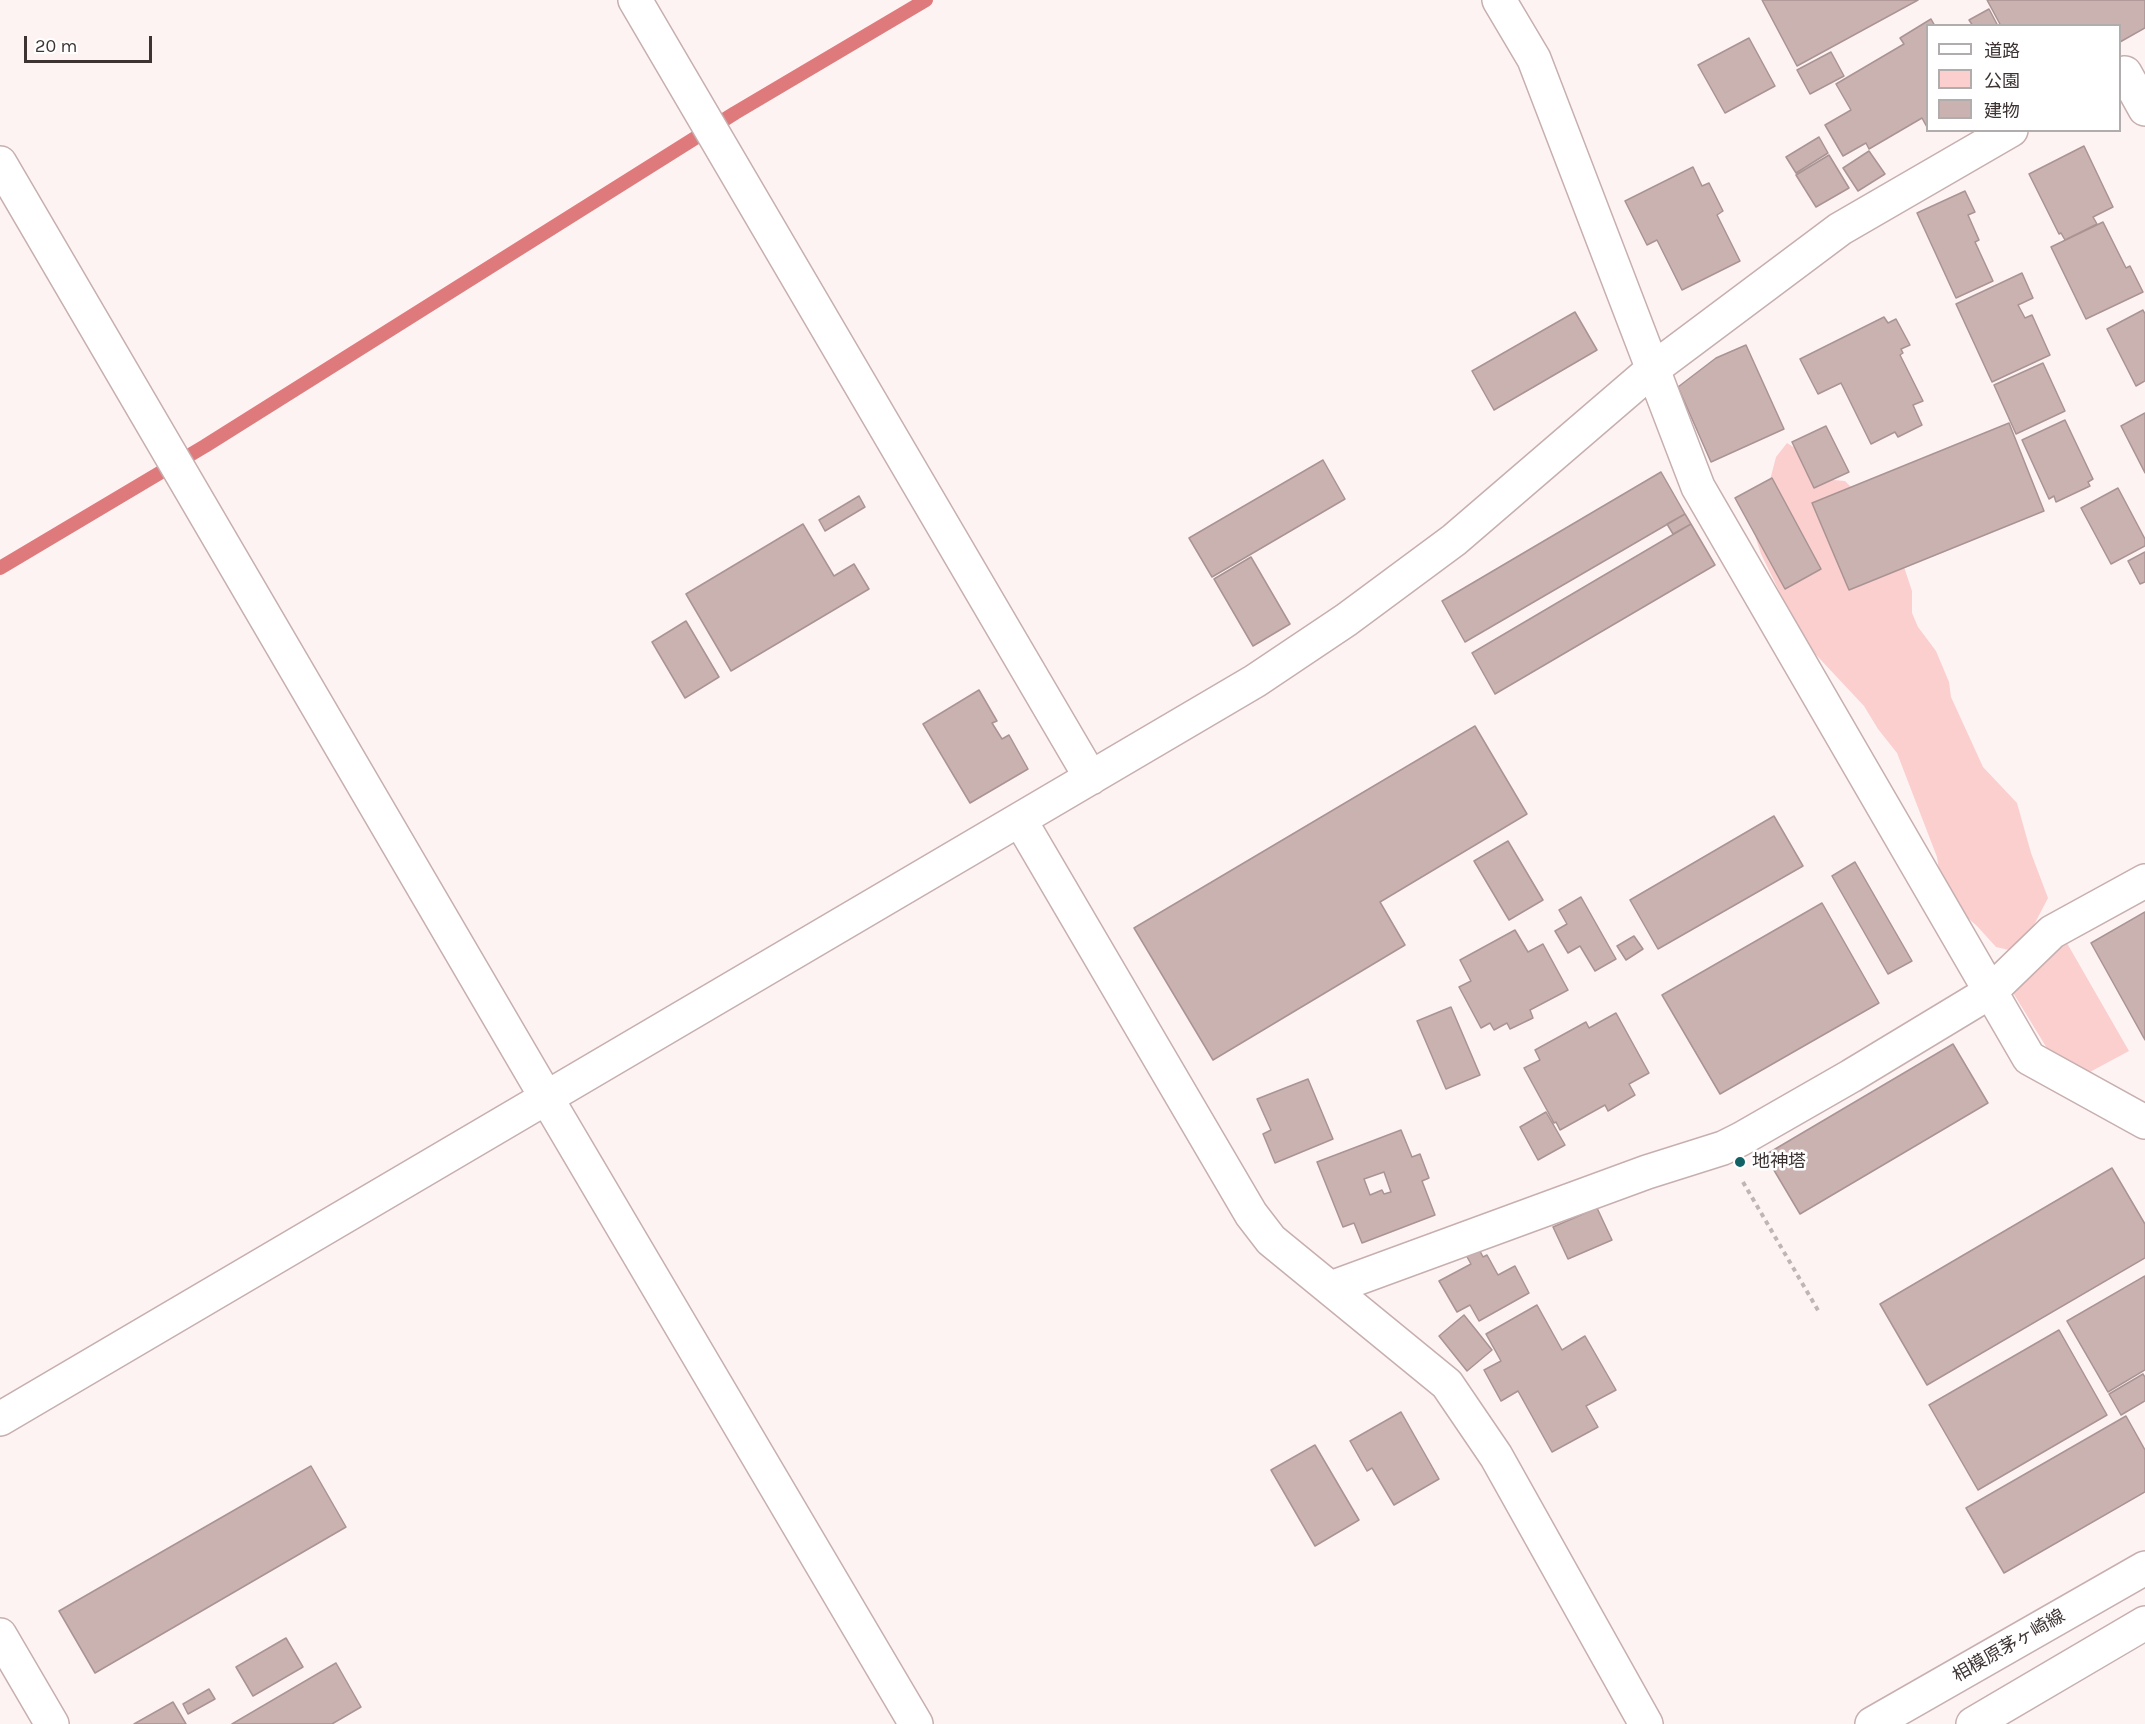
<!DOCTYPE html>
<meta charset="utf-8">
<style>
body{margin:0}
#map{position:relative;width:2145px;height:1724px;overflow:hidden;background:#fef3f3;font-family:Karla,"Noto Sans JP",sans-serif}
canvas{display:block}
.legend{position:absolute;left:1926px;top:24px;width:195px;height:108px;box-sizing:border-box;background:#fff;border:2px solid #b1adad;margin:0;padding:8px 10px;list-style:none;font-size:18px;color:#3d3333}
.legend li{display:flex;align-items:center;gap:12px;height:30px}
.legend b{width:30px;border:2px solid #b1adad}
.scale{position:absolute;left:24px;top:36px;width:128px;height:27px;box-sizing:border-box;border:3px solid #3d3333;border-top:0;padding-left:8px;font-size:18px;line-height:21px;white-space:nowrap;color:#3d3333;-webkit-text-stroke:4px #fff;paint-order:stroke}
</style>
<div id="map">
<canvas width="2145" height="1724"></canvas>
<ul class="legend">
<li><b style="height:8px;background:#fff"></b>道路</li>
<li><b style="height:16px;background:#facfce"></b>公園</li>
<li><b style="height:16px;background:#cab2b1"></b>建物</li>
</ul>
<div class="scale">20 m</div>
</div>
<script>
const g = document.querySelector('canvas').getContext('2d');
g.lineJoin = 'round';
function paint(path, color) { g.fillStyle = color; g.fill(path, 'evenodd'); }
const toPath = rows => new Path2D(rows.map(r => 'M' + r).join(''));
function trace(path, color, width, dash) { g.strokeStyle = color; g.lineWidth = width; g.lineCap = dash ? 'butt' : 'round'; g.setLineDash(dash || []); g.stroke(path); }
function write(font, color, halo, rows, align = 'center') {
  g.font = font + ' Karla,"Noto Sans JP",sans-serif'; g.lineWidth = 5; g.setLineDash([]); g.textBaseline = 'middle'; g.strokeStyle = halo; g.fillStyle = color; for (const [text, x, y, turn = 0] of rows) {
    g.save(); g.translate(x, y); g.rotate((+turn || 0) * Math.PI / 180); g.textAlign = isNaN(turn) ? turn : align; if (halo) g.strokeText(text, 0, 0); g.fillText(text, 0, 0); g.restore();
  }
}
paint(toPath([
 [1787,443,1800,451,1823,479,1845,481,1859,495,1904,567,1912,591,1912,613,1918,627,1936,651,1949,682,1951,697,1983,767,2017,803,2031,853,2048,898,2024,944,2009,950,1996,947,1977,926,1954,906,1941,883,1937,857,1897,753,1878,729,1864,706,1804,642,1761,554,1752,526,1770,480,1776,457],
 [2064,938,2129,1051,2088,1073,2048,1050,2012,991]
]), '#facfce');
trace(toPath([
 [0,568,205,446,735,113,926,0]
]), '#de7a7c', 14);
const building = toPath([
 [1762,0,1918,0,1797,66,1762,0],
 [1987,0,2145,0,2145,28,2120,42,2120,26,2001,26,1987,0],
 [1989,9,1998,26,1973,26,1969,20,1989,9],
 [1931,19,1935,26,1928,26,1928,129,1922,118,1869,149,1866,143,1843,156,1825,125,1851,110,1836,84,1904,44,1900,38,1931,19],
 [1749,38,1775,86,1725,113,1698,65,1749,38],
 [1831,52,1844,76,1810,94,1797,70,1831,52],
 [1819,137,1828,153,1796,173,1786,157,1819,137],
 [2084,146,2113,207,2093,217,2097,224,2065,240,2061,233,2059,234,2029,174,2084,146],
 [1869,151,1885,174,1858,191,1843,168,1869,151],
 [1829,155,1849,188,1816,207,1796,175,1829,155],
 [1693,167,1702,186,1709,183,1723,211,1717,215,1740,261,1682,290,1657,240,1647,245,1625,201,1693,167],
 [1965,191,1975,212,1968,215,1979,240,1975,242,1993,281,1956,298,1917,213,1965,191],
 [2103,222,2126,268,2130,266,2143,292,2086,319,2051,247,2103,222],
 [2022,273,2033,298,2018,305,2025,318,2032,315,2050,355,1992,382,1956,304,2022,273],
 [2143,310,2145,314,2145,381,2136,386,2107,329,2143,310],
 [1575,312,1597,350,1494,410,1472,371,1575,312],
 [1884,317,1888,323,1896,319,1910,345,1901,349,1903,353,1900,355,1923,401,1913,405,1922,425,1898,437,1895,432,1871,444,1841,383,1818,394,1800,359,1884,317],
 [1746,345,1784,429,1711,462,1678,387,1716,358,1746,345],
 [2043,363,2065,411,2016,434,1994,385,2043,363],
 [2145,413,2145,473,2121,426,2145,413],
 [2065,420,2093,479,2088,482,2090,486,2056,502,2054,496,2049,499,2022,440,2065,420],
 [2009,423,2044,511,1849,590,1812,503,2009,423],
 [1826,426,1849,472,1814,488,1792,442,1826,426],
 [1323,460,1345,499,1212,577,1189,538,1323,460],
 [1661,472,1685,514,1465,642,1442,601,1661,472],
 [1772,478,1821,569,1785,589,1735,498,1772,478],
 [2118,488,2145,539,2145,546,2111,564,2081,508,2118,488],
 [859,496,865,507,825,531,819,520,859,496],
 [1685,514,1691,524,1673,534,1667,524,1685,514],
 [803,524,834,576,854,564,869,589,731,671,686,594,803,524],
 [1691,524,1715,565,1495,694,1472,653,1691,524],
 [2145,552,2145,582,2140,584,2128,561,2145,552],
 [1251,557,1290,624,1253,646,1214,579,1251,557],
 [686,621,719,677,685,698,652,642,686,621],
 [979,690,997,721,992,723,1002,739,1009,735,1028,769,970,803,923,724,979,690],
 [1475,726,1527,814,1380,902,1405,945,1213,1060,1134,928,1475,726],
 [1774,816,1803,866,1658,949,1630,900,1774,816],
 [1508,841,1543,900,1509,920,1474,861,1508,841],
 [1855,862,1912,961,1888,974,1832,876,1855,862],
 [1581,897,1616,959,1595,971,1580,946,1568,953,1555,931,1567,924,1559,910,1581,897],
 [1822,903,1879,1003,1720,1094,1662,995,1822,903],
 [2145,912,2145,1040,2091,943,2145,912],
 [1515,930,1528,952,1543,944,1568,990,1530,1010,1533,1018,1510,1029,1507,1023,1494,1030,1490,1023,1481,1028,1459,987,1471,981,1460,960,1515,930],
 [1634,936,1643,949,1626,960,1617,946,1634,936],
 [1451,1007,1480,1075,1446,1089,1417,1021,1451,1007],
 [1616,1013,1649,1073,1629,1084,1635,1095,1608,1111,1605,1105,1560,1130,1556,1122,1554,1123,1524,1068,1540,1060,1535,1050,1586,1022,1589,1028,1616,1013],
 [1953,1044,1988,1103,1800,1214,1765,1155,1953,1044],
 [1308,1079,1333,1139,1275,1163,1263,1134,1271,1130,1257,1099,1308,1079],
 [1546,1112,1565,1145,1538,1160,1520,1127,1546,1112],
 [1401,1130,1412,1157,1420,1154,1429,1178,1422,1181,1435,1215,1362,1243,1354,1223,1343,1227,1317,1162,1401,1130],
 [1384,1172,1391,1192,1384,1194,1382,1190,1370,1195,1364,1179,1384,1172],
 [2112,1168,2145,1224,2145,1258,1927,1385,1880,1304,2112,1168],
 [1597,1208,1612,1240,1568,1259,1553,1227,1597,1208],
 [1479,1249,1483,1257,1487,1255,1498,1275,1515,1266,1529,1293,1479,1321,1470,1305,1457,1312,1439,1281,1471,1264,1466,1255,1479,1249],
 [2145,1276,2145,1370,2108,1392,2067,1321,2145,1276],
 [1537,1305,1562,1350,1585,1336,1616,1390,1586,1406,1598,1427,1552,1452,1518,1391,1501,1401,1484,1370,1501,1361,1486,1334,1537,1305],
 [1464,1315,1492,1350,1467,1371,1439,1336,1464,1315],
 [2059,1330,2107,1415,1978,1490,1929,1405,2059,1330],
 [2143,1374,2145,1377,2145,1401,2121,1415,2109,1394,2143,1374],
 [1401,1412,1439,1479,1394,1505,1372,1468,1367,1471,1350,1441,1401,1412],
 [2126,1416,2145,1450,2145,1492,2004,1573,1966,1508,2126,1416],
 [1315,1445,1359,1520,1315,1546,1271,1470,1315,1445],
 [311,1466,346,1527,95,1673,59,1611,311,1466],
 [286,1638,303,1667,253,1696,236,1667,286,1638],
 [336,1663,361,1707,332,1724,232,1724,336,1663],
 [209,1689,215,1699,188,1714,183,1704,209,1689],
 [173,1702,186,1724,134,1724,173,1702]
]);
paint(building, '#cab2b1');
trace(building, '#aa9393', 1.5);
const minor = toPath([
 [635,0,1091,778],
 [1499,0,1534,59,1698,487,2029,1058,2145,1122],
 [2125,73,2145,109],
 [0,163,546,1097,916,1724],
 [1020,820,1251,1214,1271,1240,1447,1384,1496,1456,1646,1724],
 [1331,1288,1647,1172,1723,1148,1741,1139,1851,1076,1990,992,2052,932,2145,881],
 [0,1419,1255,681,1346,620,1454,540,1653,369,1840,229,2011,130],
 [0,1635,52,1724]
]);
const primary = toPath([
 [1872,1724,2145,1568],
 [1973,1724,2145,1623]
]);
trace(minor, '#c7afaf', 36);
trace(primary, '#c7afaf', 36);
trace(toPath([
 [1743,1182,1819,1312]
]), '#c0b5b5', 4, [4.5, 4.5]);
trace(minor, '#fff', 33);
trace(primary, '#fff', 33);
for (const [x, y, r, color] of [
 [1740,1162,6,"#116265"]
]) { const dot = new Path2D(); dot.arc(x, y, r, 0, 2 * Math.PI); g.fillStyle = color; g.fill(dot); trace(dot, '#fff', 2); }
write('18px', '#3d3333', '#fff', [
 ["地神塔",1752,1162]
], 'left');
write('18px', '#3d3333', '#fff', [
 ["相模原茅ヶ崎線",2009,1646,-30]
]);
</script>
